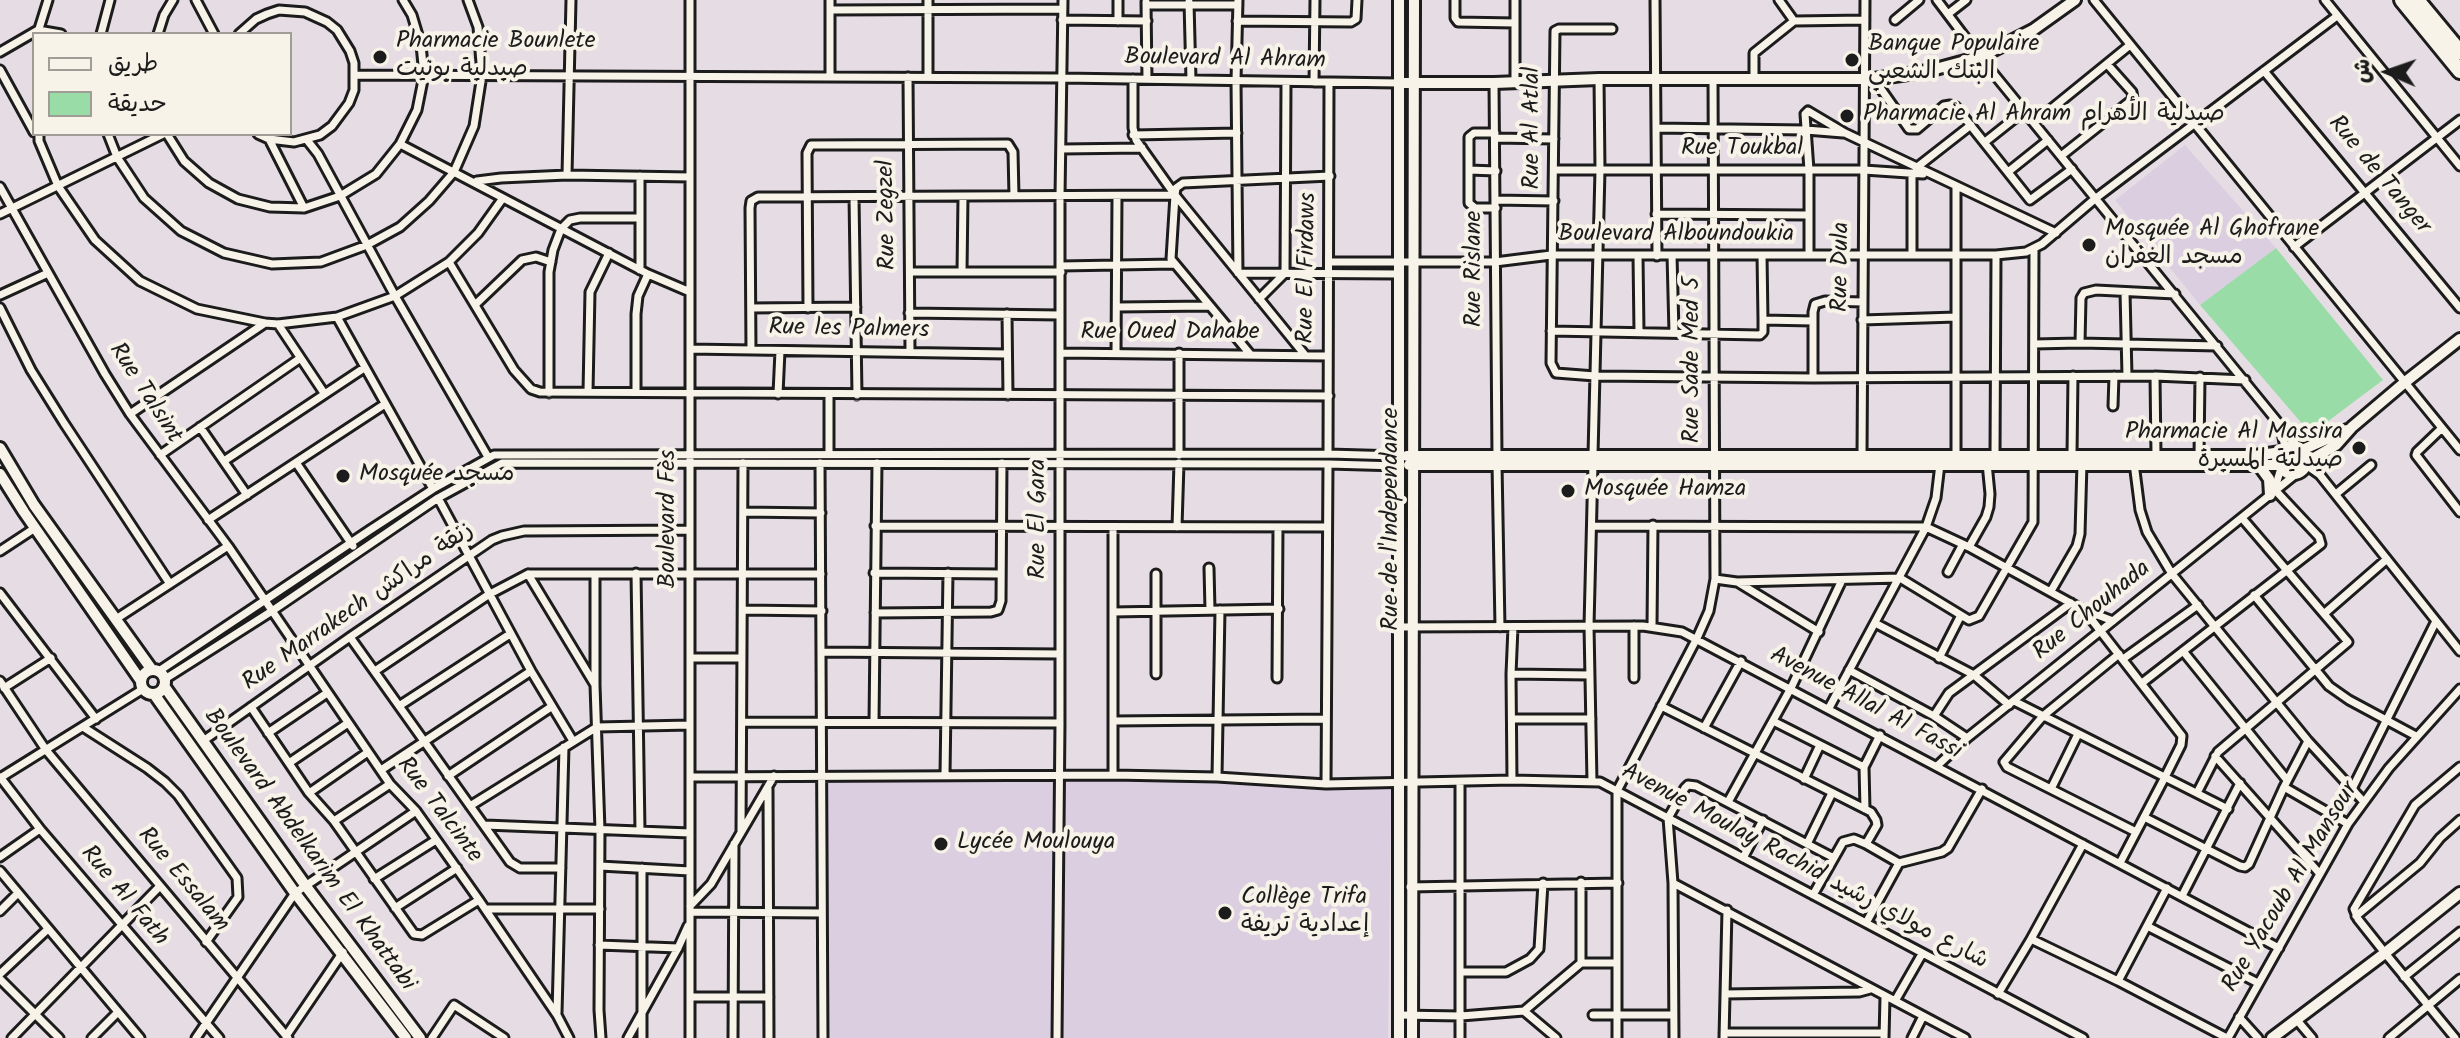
<!DOCTYPE html>
<meta charset="utf-8">
<style>
body{margin:0}
#map{position:relative;width:2460px;height:1038px;overflow:hidden;background:#e6dde4;font-family:Kalam,"Playpen Sans Arabic",sans-serif}
canvas{display:block}
.legend{position:absolute;left:32px;top:32px;width:260px;height:104px;box-sizing:border-box;background:#f7f3e8;border:2px solid #9f9d96;margin:0;padding:10px 14px;list-style:none;font-size:24px;color:#1c1c1c}
.legend li{display:flex;align-items:center;gap:16px;height:40px}
.legend b{width:40px;border:2px solid #9f9d96}
.north{position:absolute;left:2348px;top:32px;width:80px;height:80px;-webkit-text-stroke:6px #f7f3e8;paint-order:stroke;rotate:272deg;font-size:22px;font-weight:700;line-height:32px;text-align:center;color:#1c1c1c}
.north::after{content:'';display:block;margin:auto;width:28px;height:36px;background:#1c1c1c;clip-path:polygon(50% 0,100% 100%,50% 72%,0 100%)}
</style>
<div id="map">
<canvas width="2460" height="1038"></canvas>
<ul class="legend">
<li><b style="height:10px;background:#f7f3e8"></b>طريق</li>
<li><b style="height:22px;background:#99dca8"></b>حديقة</li>
</ul>
<div class="north">ش</div>
</div>
<script>
const g = document.querySelector('canvas').getContext('2d');
g.lineJoin = 'round';
function paint(path, color) { g.fillStyle = color; g.fill(path, 'evenodd'); }
const toPath = rows => new Path2D(rows.map(r => 'M' + r).join(''));
function trace(path, color, width, dash) { g.strokeStyle = color; g.lineWidth = width; g.lineCap = dash ? 'butt' : 'round'; g.setLineDash(dash || []); g.stroke(path); }
function write(font, color, halo, rows, align = 'center') {
  g.font = font + ' Kalam,"Playpen Sans Arabic",sans-serif'; g.lineWidth = 8; g.setLineDash([]); g.textBaseline = 'middle'; g.strokeStyle = halo; g.fillStyle = color; for (const [text, x, y, turn = 0] of rows) {
    g.save(); g.translate(x, y); g.rotate((+turn || 0) * Math.PI / 180); g.textAlign = isNaN(turn) ? turn : align; if (halo) g.strokeText(text, 0, 0); g.fillText(text, 0, 0); g.restore();
  }
}
paint(toPath([
 [2185,145,2276,248,2200,305,2115,200],
 [822,776,1060,776,1391,789,1388,1038,822,1038]
]), '#dbcee1');
paint(toPath([
 [2276,248,2383,380,2311,434,2200,305]
]), '#99dca8');
const street = toPath([
 [196,0,214,34],
 [830,0,830,77],
 [928,0,928,77],
 [1118,0,1118,21],
 [1238,0,1236,81,1238,273,1399,274],
 [1455,0,1455,18,1458,22,1515,23],
 [1655,0,1657,256],
 [1779,0,1794,21],
 [1937,0,1980,57,2298,447],
 [2094,0,2460,450],
 [2325,0,2460,166],
 [1146,2,1147,79],
 [1189,2,1191,80],
 [1146,5,1238,5],
 [830,10,1062,9],
 [1948,14,1966,0],
 [1062,20,1147,21],
 [1895,20,1919,0],
 [1237,21,1351,22,1356,19,1357,0],
 [1612,29,1559,29,1555,31,1551,363,1556,373,1595,376,1813,378,2155,376,2245,380],
 [38,32,48,0],
 [101,34,110,0],
 [158,34,164,15,173,0],
 [239,34,256,19,267,14,279,10,305,12,327,22,337,30,350,51,354,63,354,90,349,103,332,126,320,135,294,142,269,139,258,134],
 [0,52,38,30,61,34],
 [0,70,34,132],
 [2264,71,2460,308],
 [355,75,1062,78,1399,83],
 [908,77,910,352],
 [1133,79,1133,128,1136,140,1175,195,1305,355],
 [1754,79,1754,53,1794,21,1865,20],
 [1874,79,1909,129,1917,129,1944,106,1950,105,1956,107,2030,200,2072,169],
 [1515,81,1515,0],
 [1314,82,1315,0],
 [1494,83,1497,456],
 [2034,123,2130,45],
 [1656,128,1806,130,1843,133],
 [1495,133,1474,133,1469,137,1469,203,1475,208,1496,208],
 [39,134,39,141,58,186,95,240,140,281,197,309,265,323,278,324,337,317,395,296,449,262,478,233,503,198],
 [108,134,117,157,144,198,181,231,224,253,272,264,321,262,367,245,400,227,429,201,454,172,474,126,482,75,478,27,468,0],
 [167,134,184,161,209,183,238,199,270,207,304,208,340,196,376,174,400,144,417,110,424,75,421,45,412,15,403,0],
 [1133,135,1237,133],
 [1495,138,1554,139],
 [269,139,304,208],
 [307,140,318,154,395,296,488,457],
 [1985,142,2024,111],
 [400,144,648,274,690,292],
 [1062,149,1142,148],
 [2061,156,2133,99,2132,92,2107,64],
 [1916,168,1971,125],
 [1469,170,1496,171],
 [1554,170,1864,170,1923,174],
 [2008,172,2048,140],
 [1912,173,1912,255],
 [567,175,571,0],
 [477,181,501,178,567,175,690,177],
 [1956,186,1956,457],
 [0,187,105,374,130,414,228,546,390,784,416,811,479,900,557,1015,569,1038],
 [1175,195,1171,259,1250,354],
 [854,197,857,395],
 [1496,200,1554,201],
 [0,214,163,134],
 [1656,214,1808,215],
 [2294,247,2460,120],
 [1672,255,1674,333],
 [1809,255,1809,170,1805,114,1808,111,1845,133,2056,233],
 [1638,256,1639,332],
 [449,262,514,370,531,389,540,392,1329,396],
 [1329,262,1495,262,1551,255,1996,255,2026,252,2042,244,2096,198,2337,16],
 [1061,266,1174,264],
 [640,270,640,176],
 [910,272,1061,272],
 [962,272,963,197],
 [2125,292,2127,376],
 [0,295,48,273],
 [1259,299,1285,273,1286,82],
 [476,304,522,260,536,257,551,262],
 [1118,307,1209,306],
 [0,308,31,370,64,423,170,584],
 [751,308,856,307],
 [808,308,807,153,811,145,1008,144,1013,152,1014,196],
 [909,313,1060,315],
 [1007,314,1008,395],
 [337,317,433,489],
 [1763,320,1813,321],
 [1862,320,1956,317],
 [278,324,324,393],
 [1551,331,1760,335,1763,332,1763,320,1762,255],
 [2080,343,2081,298,2084,293,2096,290,2175,294],
 [2034,344,2080,343,2217,346],
 [690,349,1007,354],
 [751,350,750,208,751,201,758,197,1175,195,1176,188,1183,183,1330,176],
 [1060,353,1328,356],
 [1116,353,1117,196],
 [2155,376,2156,455],
 [1813,378,1813,312,1815,304,1825,301,1863,302],
 [636,391,636,314,638,296,648,274],
 [588,392,590,292,609,253],
 [549,393,549,272,553,250,561,229,570,220,580,218,640,218],
 [778,394,780,351],
 [829,394,829,454],
 [2113,406,2114,376],
 [130,414,265,323],
 [200,427,247,495],
 [2281,427,2285,448],
 [2442,428,2417,452,2416,455,2460,512],
 [1328,454,1329,82],
 [160,455,299,359],
 [1179,455,1179,353],
 [1593,455,1600,170,1599,79],
 [1862,455,1865,0],
 [1995,455,1996,255],
 [2072,455,2073,376],
 [2199,455,2200,377],
 [224,461,364,368],
 [820,463,823,1038],
 [2134,463,2140,510,2147,532,2172,574,2308,741,2363,801],
 [297,464,353,546],
 [1497,464,1500,627],
 [2306,465,2320,475,2460,651],
 [2275,488,2281,468],
 [2336,494,2371,465],
 [438,498,531,671,573,741],
 [743,512,821,513],
 [208,520,385,404],
 [875,526,1327,527],
 [1592,526,1926,527,1969,547,2085,611,2182,736,2181,745,2165,777,2120,863],
 [1177,527,1179,463],
 [1969,547,1986,517,1989,507,1990,494,1987,463],
 [0,551,35,528],
 [1209,568,1210,610],
 [1948,572,1963,544],
 [636,573,640,831],
 [874,573,1001,574],
 [528,574,595,685],
 [595,574,595,685,600,830,599,1010,601,1038],
 [1156,574,1156,674],
 [1715,579,1737,582,1900,578,1969,620,1979,616,2033,522,2034,250],
 [1739,583,1819,632],
 [2051,591,2077,546,2080,534,2082,463],
 [0,593,96,719],
 [2254,595,2329,686,2349,700,2416,736],
 [743,610,822,611],
 [2087,611,2113,621],
 [1113,612,1279,609],
 [875,613,991,612,998,610,1001,601,1002,463],
 [2325,613,2387,559],
 [116,619,228,546],
 [1875,623,1974,675,2009,705],
 [1634,626,1634,678],
 [1652,626,1653,525],
 [1399,627,1643,626,1682,632,2279,948],
 [350,637,510,862,520,868,561,868],
 [2183,651,2287,780],
 [822,652,1060,654],
 [2119,654,2043,716,2004,762,2007,767,2136,832],
 [690,658,742,658],
 [1939,658,1961,615],
 [2123,659,2198,605],
 [1849,670,1934,716,1967,738],
 [159,671,370,530,433,489,494,455,1328,454,1399,456],
 [375,671,488,595,528,574,821,574],
 [1511,674,1590,675],
 [1277,678,1278,527],
 [165,679,272,611,438,498,502,463,1328,464,1399,466],
 [0,681,46,750,288,1038],
 [2142,683,2321,544,2319,537,2275,490],
 [4,688,51,658],
 [2014,701,2228,809],
 [399,706,510,634],
 [1661,706,1871,812,1876,820,1877,825,1866,844,1899,863,1942,852,1948,848,1982,789],
 [251,707,309,793,334,821,414,934,422,935,479,900],
 [1829,708,1926,527,1936,498,1940,464],
 [1934,716,1949,693,2071,603],
 [1512,719,1591,719],
 [1113,721,1326,719],
 [1773,721,1864,767],
 [742,722,1060,723],
 [874,722,877,463],
 [83,727,147,768,165,782,178,795,237,878,238,897,206,942],
 [1704,728,1741,661],
 [268,733,327,693],
 [203,741,350,637,492,540,502,536,524,531,690,530],
 [2215,756,2320,874],
 [289,763,348,723],
 [1937,766,1967,738,2296,474],
 [381,770,531,671],
 [945,775,948,573],
 [1113,775,1113,527],
 [448,776,551,707],
 [0,777,40,829,219,1038],
 [690,777,1113,775,1217,777,1326,784,1512,780,1600,782,2083,1038],
 [1217,777,1220,610],
 [0,778,143,689],
 [1804,779,1820,745],
 [1512,780,1511,674,1513,627],
 [1592,782,1589,626,1593,464],
 [1460,783,1460,1038],
 [1326,784,1328,464],
 [2284,787,2348,824],
 [768,789,769,1038],
 [2051,789,2078,734],
 [2352,789,2436,621],
 [309,793,368,752],
 [2197,793,2218,752,2348,642,2242,518],
 [1728,802,1791,688,1842,580],
 [470,806,597,727,690,725],
 [1865,809,1864,767,1880,735],
 [2144,817,2240,866,2245,867,2249,864,2284,787,2308,741],
 [334,821,390,784],
 [485,825,690,833],
 [741,831,743,463],
 [1807,844,1832,793],
 [0,857,40,829],
 [1743,858,1763,820],
 [600,866,690,871],
 [0,871,140,1038],
 [374,879,436,840],
 [1673,883,1965,1038],
 [1410,887,1618,883],
 [1813,895,1843,842,1854,839,1866,844],
 [2182,896,2240,783],
 [690,906,711,884,774,776],
 [395,908,457,868],
 [486,909,600,909],
 [0,911,18,893],
 [690,912,822,913],
 [2356,916,2420,863,2440,838,2460,820],
 [1866,923,1899,863],
 [2147,926,2258,983],
 [2031,939,2083,844],
 [599,945,678,948],
 [1581,963,1581,882],
 [1460,972,1506,972,1530,959,1539,949,1543,883],
 [0,974,48,929],
 [2404,977,2460,932],
 [0,979,59,1038],
 [2118,981,2227,1038],
 [1725,994,1859,992,1870,989],
 [1998,994,2031,939,2118,981,2167,888],
 [690,997,769,997],
 [1895,1001,1922,954],
 [557,1013,564,747],
 [1399,1015,1461,1016,1524,1011],
 [1593,1015,1673,1015],
 [2239,1017,2258,1038],
 [2296,1019,2312,1038],
 [1724,1033,1884,1033],
 [286,1036,343,952],
 [12,1038,160,886],
 [92,1038,118,1012],
 [196,1038,295,893,416,811],
 [432,1038,454,1005,504,1038],
 [628,1038,678,948,688,926],
 [642,1038,642,868],
 [690,1038,690,0],
 [733,1038,734,844],
 [1057,1038,1060,723,1060,196,1063,0],
 [1556,1038,1524,1011,1581,963,1617,963],
 [1617,1038,1617,791,1697,638,1709,611,1715,579,1713,79],
 [1674,1038,1673,883,1668,818,1685,788,1688,785,1696,786,1834,858],
 [1724,1038,1727,910],
 [1884,1038,1885,997],
 [1912,1038,1923,1016],
 [2228,1038,2348,824,2389,768,2460,689],
 [2389,1038,2460,979],
 [2455,1038,2385,953,2358,919,2354,909,2415,805,2460,767]
]);
const secondary = toPath([
 [1399,83,1494,83,1599,79,1874,79,1928,71,1980,57,2033,30,2075,0],
 '2279 460a14 14 0 1 1 28 0a14 14 0 1 1-28 0Z',
 [0,448,34,505,152,670],
 [2302,450,2347,430],
 [1407,456,2255,456,2281,452],
 [2307,462,2336,445,2352,427,2404,383,2460,339],
 [2258,464,2269,479,2270,495],
 [1409,465,2279,465],
 [0,474,24,512,141,681],
 '141 682a12 12 0 1 1 24 0a12 12 0 1 1-24 0Z',
 [164,686,305,885,420,1038],
 [154,694,295,893,406,1038],
 [1399,1038,1399,0],
 [1412,1038,1414,0],
 [2272,1038,2385,953,2460,893]
]);
const highway = toPath([
 [2402,0,2460,71],
 [2417,0,2460,52]
]);
trace(street, '#1c1c1c', 13);
trace(secondary, '#1c1c1c', 16);
trace(highway, '#1c1c1c', 20);
trace(street, '#f7f3e8', 7);
trace(secondary, '#f7f3e8', 10);
trace(highway, '#f7f3e8', 14);
for (const [x, y, r, color] of [
 [380,57,8,"#1c1c1c"],
 [1852,60,8,"#1c1c1c"],
 [1847,116,8,"#1c1c1c"],
 [2089,245,8,"#1c1c1c"],
 [2359,448,8,"#1c1c1c"],
 [343,476,8,"#1c1c1c"],
 [1568,491,8,"#1c1c1c"],
 [941,844,8,"#1c1c1c"],
 [1225,913,8,"#1c1c1c"]
]) { const dot = new Path2D(); dot.arc(x, y, r, 0, 2 * Math.PI); g.fillStyle = color; g.fill(dot); trace(dot, '#f7f3e8', 3); }
write('24px', '#1c1c1c', '#f7f3e8', [
 ["Pharmacie Bounlete",396,43],
 ["صيدلية بونيت",396,71],
 ["Banque Populaire",1868,46],
 ["البنك الشعبي",1868,74],
 ["Pharmacie Al Ahram صيدلية الأهرام",1863,116],
 ["Mosquée Al Ghofrane",2105,231],
 ["مسجد الغفران",2105,259],
 ["Pharmacie Al Massira",2343,434,"right"],
 ["صيدلية المسيرة",2343,462,"right"],
 ["Mosquée مسجد",359,476],
 ["Mosquée Hamza",1584,491],
 ["Lycée Moulouya",957,844],
 ["Collège Trifa",1241,899],
 ["إعدادية تريفة",1241,927]
], 'left');
write('24px', '#1c1c1c', '#f7f3e8', [
 ["Boulevard Al Ahram",1225,61,1],
 ["Rue Al Atlal",1534,128,-90],
 ["Rue Toukbal",1742,150],
 ["Rue de Tanger",2378,176,50],
 ["Rue Zegzel",889,215,-91],
 ["Boulevard Alboundoukia",1676,236],
 ["Rue Dula",1843,267,-89],
 ["Rue El Firdaws",1309,268,-89],
 ["Rue Rislane",1476,269,-90],
 ["Rue les Palmers",849,331,1],
 ["Rue Oued Dahabe",1170,334],
 ["Rue Sade Med 5",1694,360,-90],
 ["Rue Talsint",144,394,57],
 ["Boulevard Fès",670,519,-90],
 ["Rue El Gara",1040,519,-90],
 ["Rue de l'Independance",1393,519,-90],
 ["Rue Marrakech زنقة مراكش",359,608,-35],
 ["Rue Chouhada",2093,612,-39],
 ["Avenue Allal Al Fassi",1865,705,28],
 ["Rue Talcinte",438,811,53],
 ["Boulevard Abdelkarim El Khattabi",308,851,54],
 ["Avenue Moulay Rachid شارع مولاي رشيد",1804,868,28],
 ["Rue Essalam",182,881,50],
 ["Rue Yacoub Al Mansour",2292,888,-59],
 ["Rue Al Fath",123,897,50]
]);
</script>
